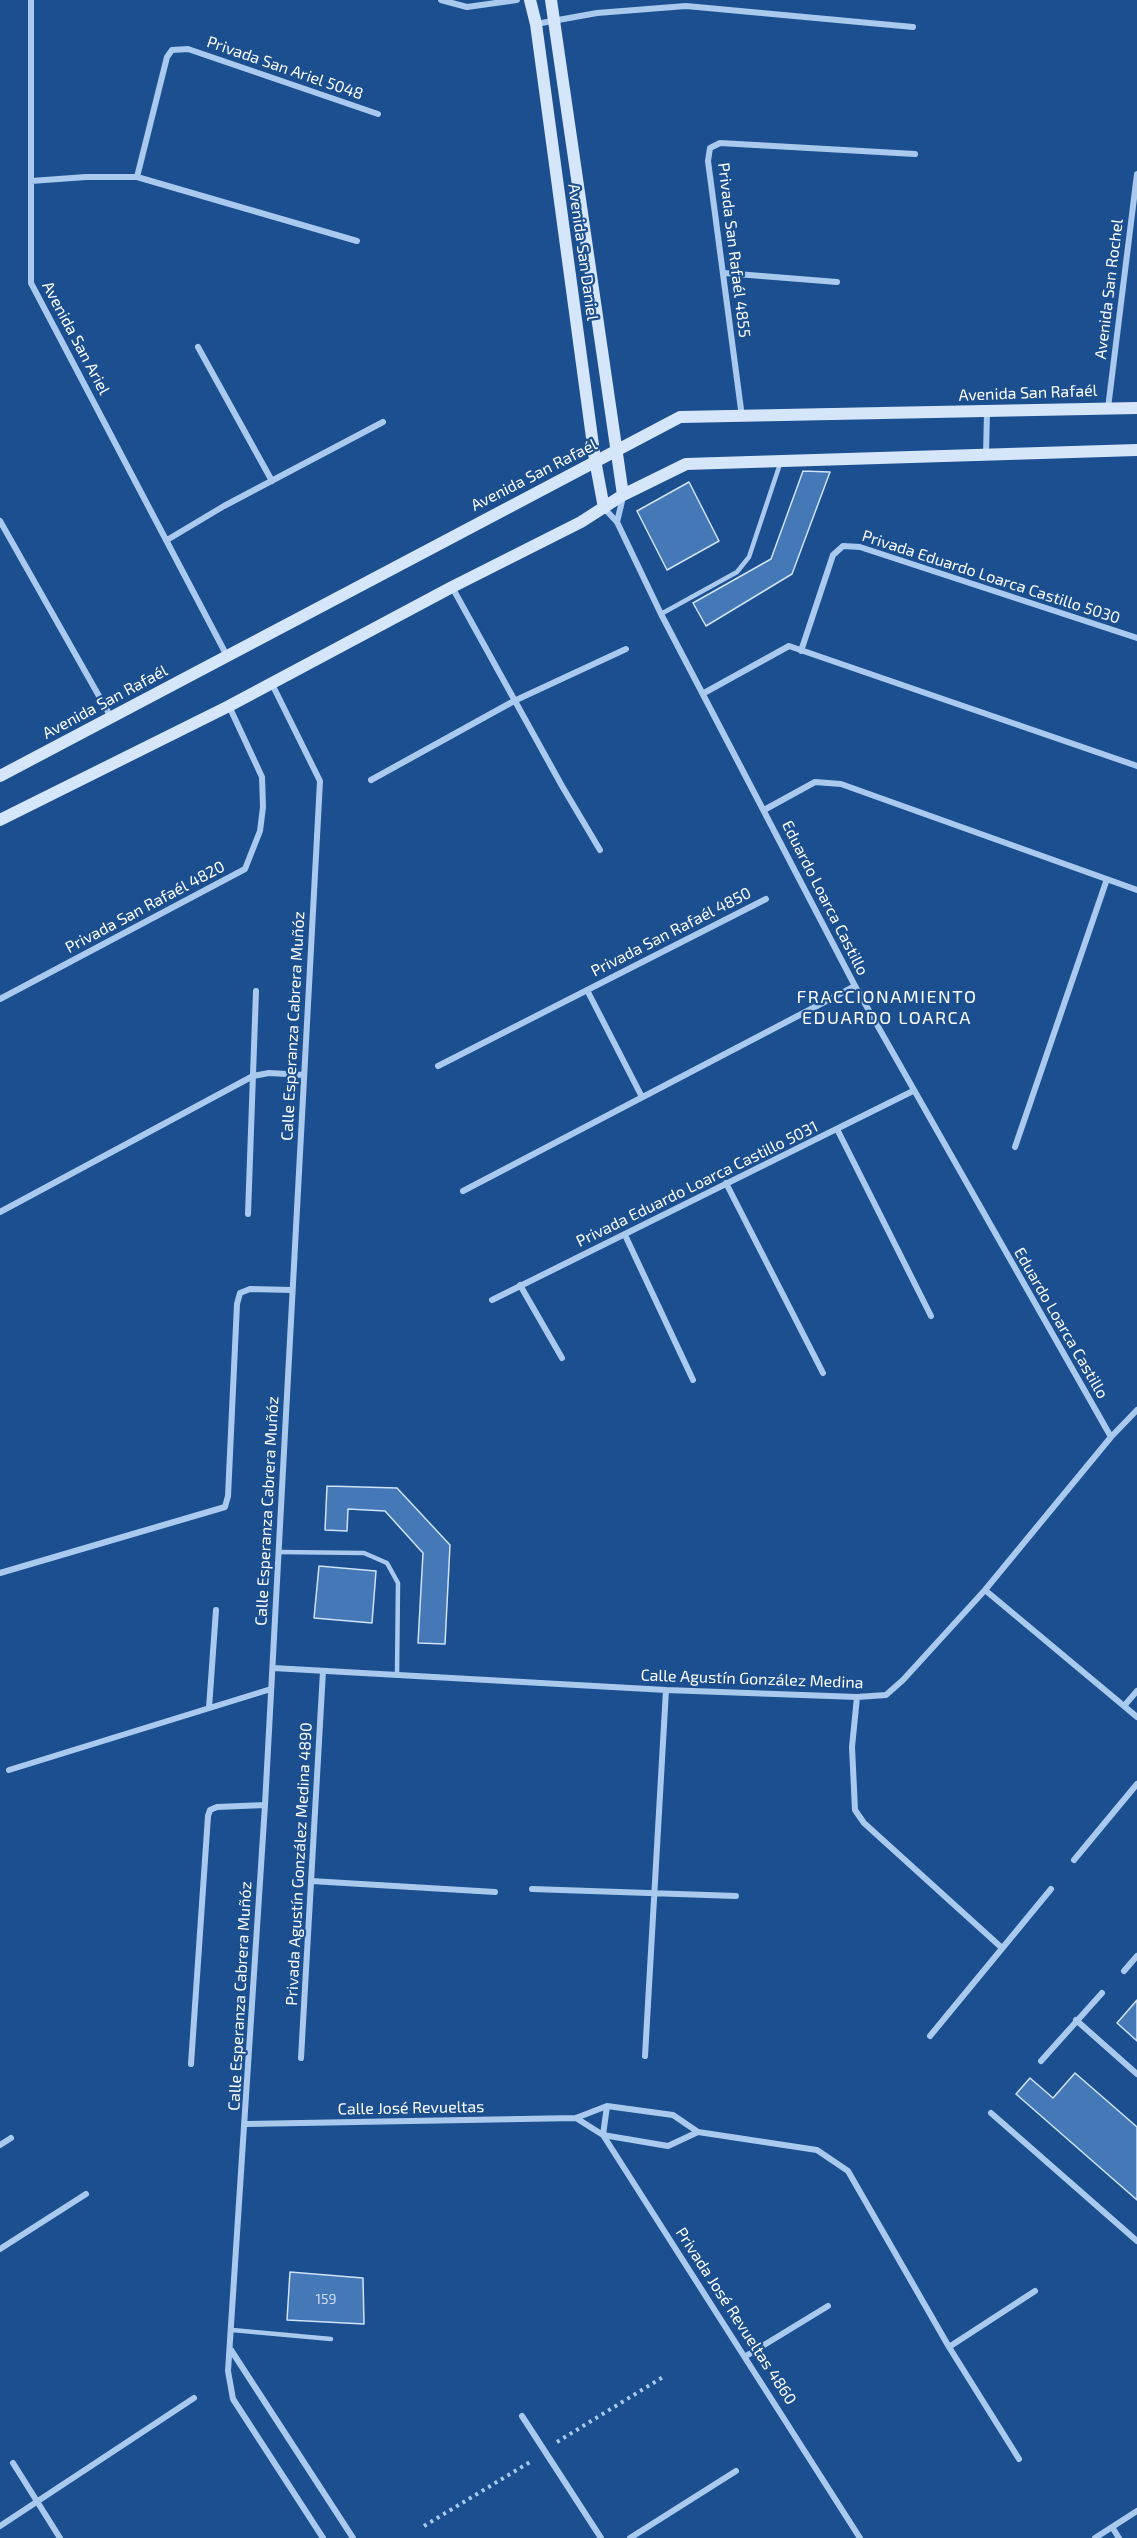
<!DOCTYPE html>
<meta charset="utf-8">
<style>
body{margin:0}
canvas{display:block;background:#1b4f8f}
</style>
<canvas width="1137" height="2538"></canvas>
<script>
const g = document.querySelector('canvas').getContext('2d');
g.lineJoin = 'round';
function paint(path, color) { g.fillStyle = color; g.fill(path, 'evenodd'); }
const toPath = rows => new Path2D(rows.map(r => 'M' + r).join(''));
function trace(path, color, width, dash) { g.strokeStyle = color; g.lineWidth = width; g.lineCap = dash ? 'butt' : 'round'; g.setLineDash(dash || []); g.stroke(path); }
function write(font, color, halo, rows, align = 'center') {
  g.font = font + ' "Exo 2",sans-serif'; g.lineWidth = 4.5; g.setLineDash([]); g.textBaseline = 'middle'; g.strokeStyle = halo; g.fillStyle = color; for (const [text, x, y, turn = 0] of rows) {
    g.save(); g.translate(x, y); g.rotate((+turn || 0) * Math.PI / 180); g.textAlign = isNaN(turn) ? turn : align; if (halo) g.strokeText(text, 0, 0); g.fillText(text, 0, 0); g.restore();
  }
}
const building = toPath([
 [803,471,830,472,792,574,706,626,693,603,771,559,803,471],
 [689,482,719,541,667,570,637,511,689,482],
 [327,1486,397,1488,450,1545,445,1644,418,1643,423,1553,385,1511,348,1509,347,1531,325,1530,327,1486],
 [319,1566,376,1571,372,1623,314,1618,319,1566],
 [1137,2000,1137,2041,1117,2023,1137,2000],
 [1075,2073,1137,2127,1137,2200,1016,2094,1030,2078,1053,2098,1075,2073],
 [290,2272,363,2278,364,2324,287,2320,290,2272]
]);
paint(building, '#4478b7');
trace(building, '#cfe3fa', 1.5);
trace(toPath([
 [557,2442,663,2377],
 [424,2526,530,2462]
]), '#a9c9ee', 4, [3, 4.5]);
trace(toPath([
 [661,614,737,572,749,557,780,464],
 [279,1552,364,1553,387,1563,398,1583,397,1675],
 [232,2330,331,2339]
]), '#a9c9ee', 4.5);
trace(toPath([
 [31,0,31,283,227,656],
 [441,0,467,7,517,0],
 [536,24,597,13,686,6,913,27],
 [137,177,167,57,172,50,188,49,378,114],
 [31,181,86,177,137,177,357,241],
 [724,273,837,282],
 [198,347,272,481],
 [1108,408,1137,174],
 [742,417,708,161,710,148,720,143,915,154],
 [986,455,987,411],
 [604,508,617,522,661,614,855,986,1111,1437],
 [0,521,112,719],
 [617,522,623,497],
 [167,540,224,506,383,422],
 [452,587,562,786,600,850],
 [801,651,833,555,843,546,860,547,1137,638],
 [272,684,320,781,265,1805,228,2371,233,2399,323,2538],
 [704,693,789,646,1137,766],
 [371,780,514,701,626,649],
 [764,810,815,782,841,784,1137,890],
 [587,990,642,1097],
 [0,999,245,869,260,831,263,807,262,777,229,706],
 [438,1066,766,899],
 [837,1129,931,1316],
 [1015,1147,1107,879],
 [726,1183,823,1373],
 [463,1191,855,986],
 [0,1212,253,1076,269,1073,304,1075],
 [248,1214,256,991],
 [625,1235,693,1380],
 [520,1285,562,1358],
 [492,1300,913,1091],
 [0,1573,225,1507,228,1496,237,1304,240,1293,250,1289,292,1290],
 [985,1590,1137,1717],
 [273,1668,666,1690,857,1697,886,1695,903,1680,985,1590,1111,1437,1137,1410],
 [857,1697,852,1747,855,1810,864,1823,1002,1948],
 [1124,1706,1137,1691],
 [209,1708,216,1610],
 [9,1770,271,1689],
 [1074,1860,1137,1784],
 [311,1881,495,1892],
 [532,1889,736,1896],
 [1124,1971,1137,1956],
 [1076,2020,1137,2074],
 [930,2036,1051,1889],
 [645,2056,666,1690],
 [301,2058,323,1671],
 [1041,2061,1102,1993],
 [191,2064,208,1816,210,1810,217,1807,265,1805],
 [607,2106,603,2135,860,2538],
 [991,2113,1137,2241],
 [576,2118,603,2135,668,2146,698,2132],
 [246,2124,576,2118,607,2106,673,2115,698,2132,817,2150,848,2171,949,2347,1019,2459],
 [0,2145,11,2138],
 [0,2249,86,2194],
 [949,2347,1035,2291],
 [231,2350,353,2538],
 [746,2356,828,2306],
 [522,2416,601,2538],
 [13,2463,60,2538],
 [0,2526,194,2398],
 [1112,2527,1119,2538],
 [630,2538,736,2471],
 [1095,2538,1137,2511]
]), '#a9c9ee', 6);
trace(toPath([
 [530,0,536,24,595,460,604,508],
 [551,0,623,495],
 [0,776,680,417,1137,408],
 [0,820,229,706,452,587,581,522,623,495,686,464,1137,450]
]), '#d6e6fa', 12);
write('14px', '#d0dded', null, [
 ["159",326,2299]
]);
write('16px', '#fff', '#1b4f8f', [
 ["Privada San Ariel 5048",285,68,19],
 ["Privada San Rafaél 4855",734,250,83],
 ["Avenida San Daniel",583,252,82],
 ["Avenida San Rochel",1109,289,-83],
 ["Avenida San Ariel",76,338,62],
 ["Avenida San Rafaél",1028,393,-2],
 ["Avenida San Rafaél",534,475,-27],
 ["Privada Eduardo Loarca Castillo 5030",991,577,18],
 ["Avenida San Rafaél",105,702,-28],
 ["Eduardo Loarca Castillo",825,898,63],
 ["Privada San Rafaél 4820",145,907,-28],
 ["Privada San Rafaél 4850",671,932,-27],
 ["Calle Esperanza Cabrera Muñóz",293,1026,-87],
 ["Privada Eduardo Loarca Castillo 5031",697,1184,-26],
 ["Eduardo Loarca Castillo",1061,1323,60],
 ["Calle Esperanza Cabrera Muñóz",267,1511,-87],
 ["Calle Agustín González Medina",752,1679,2],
 ["Privada Agustín González Medina 4890",299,1864,-87],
 ["Calle Esperanza Cabrera Muñóz",240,1996,-87],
 ["Calle José Revueltas",411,2108,-1],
 ["Privada José Revueltas 4860",736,2316,57]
]);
g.letterSpacing = '1.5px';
write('18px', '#fff', '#1b4f8f', [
 ["FRACCIONAMIENTO",887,997],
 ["EDUARDO LOARCA",887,1018]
]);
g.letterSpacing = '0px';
</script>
